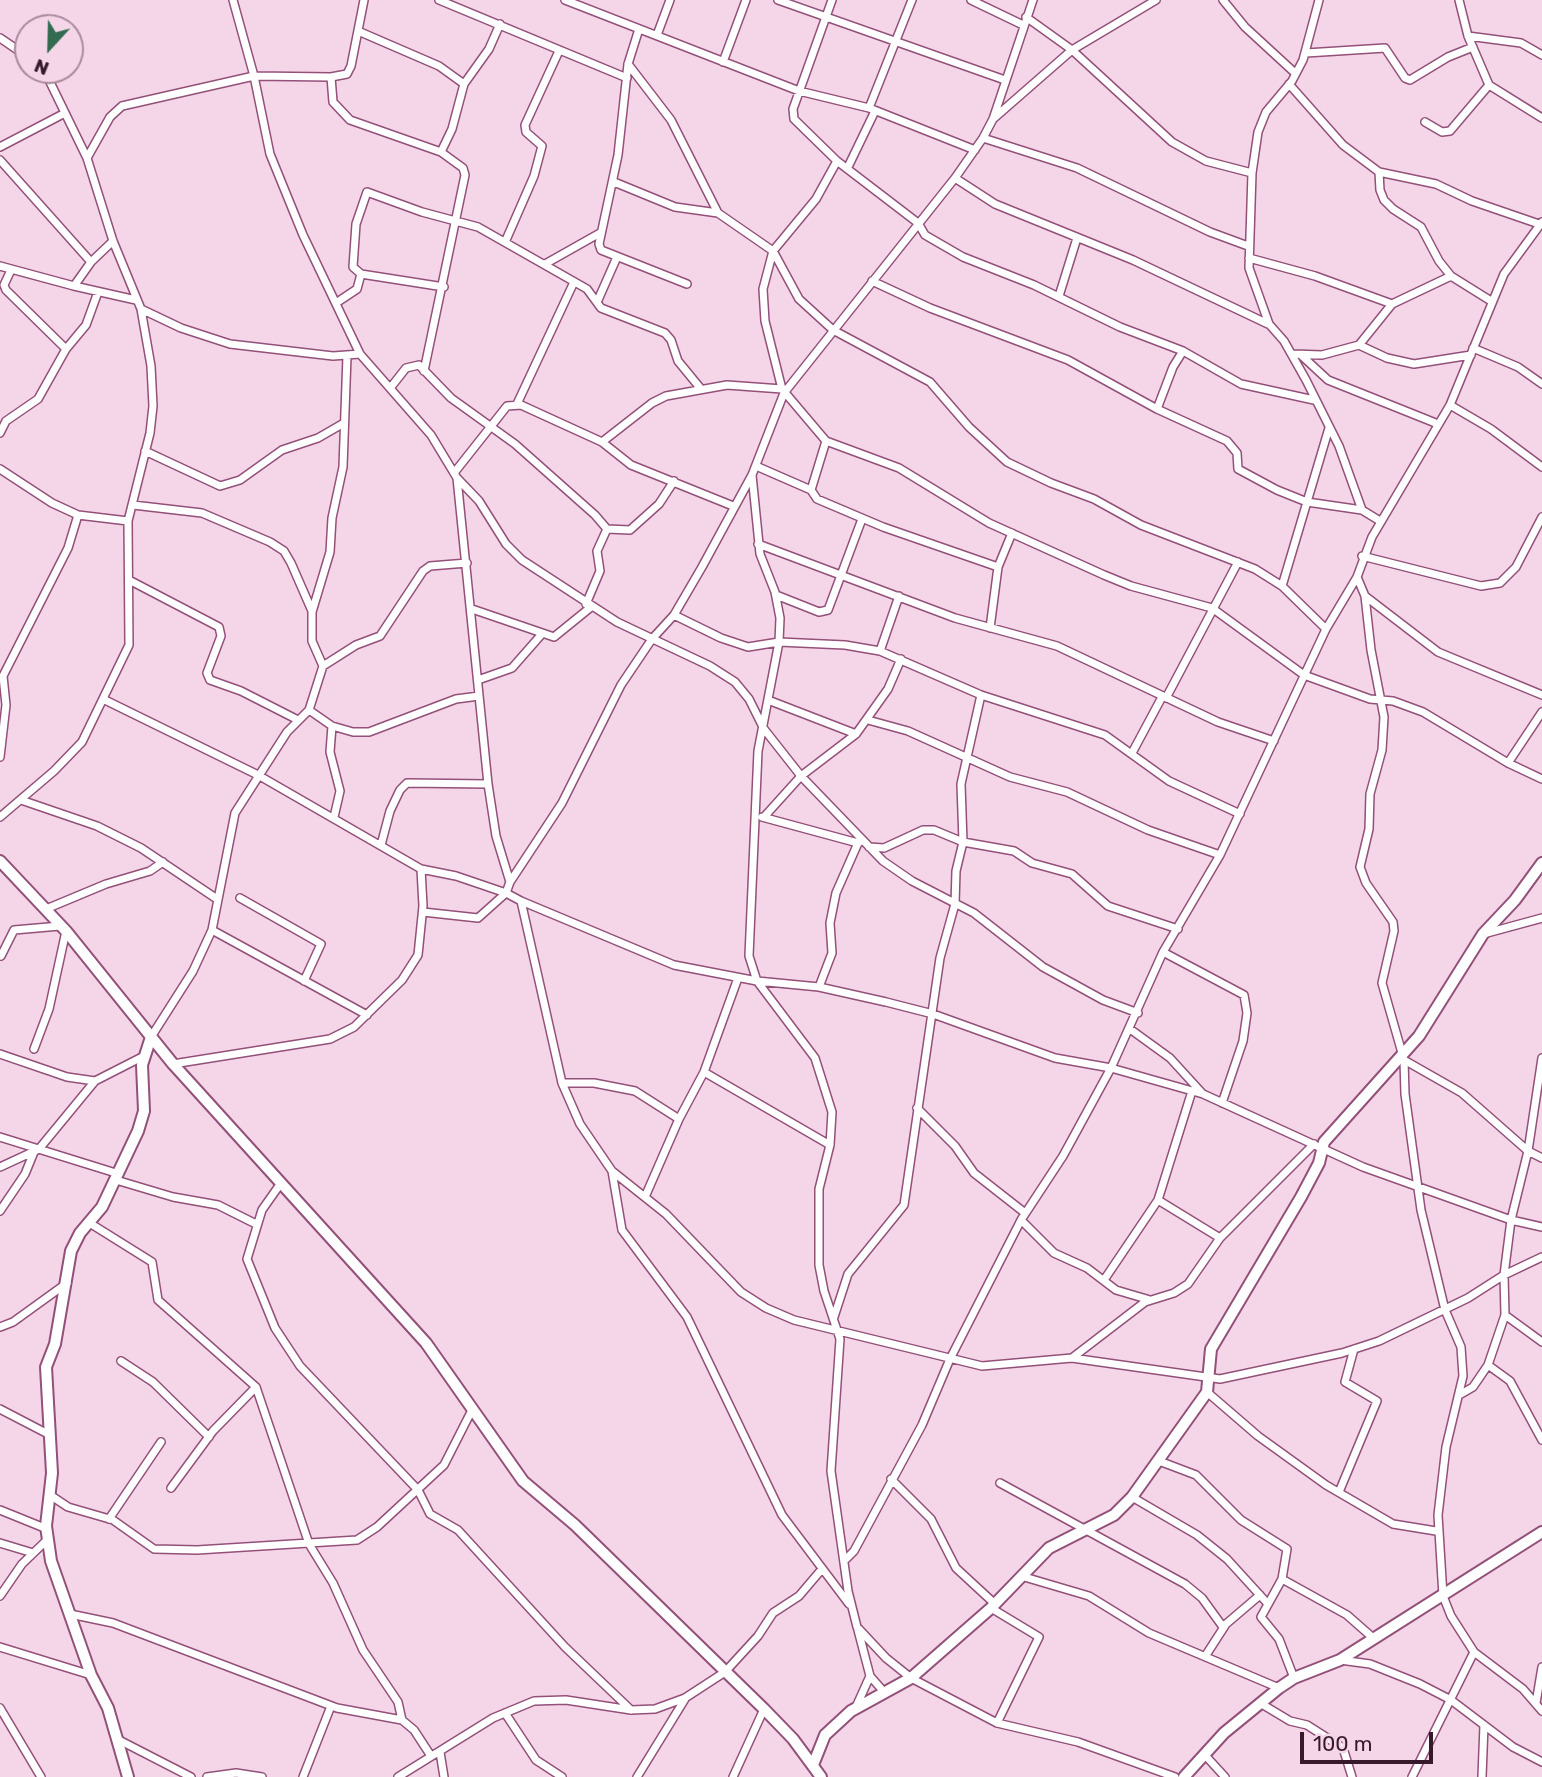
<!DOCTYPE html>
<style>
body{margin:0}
#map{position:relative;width:1542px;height:1777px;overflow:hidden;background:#f5d6e8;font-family:Rubik,sans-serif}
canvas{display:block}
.north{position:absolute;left:14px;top:14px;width:70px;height:70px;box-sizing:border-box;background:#f5d6e8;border:2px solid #a98b9d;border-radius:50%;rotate:202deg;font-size:19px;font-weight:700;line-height:28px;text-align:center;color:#361a2c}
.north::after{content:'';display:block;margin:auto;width:24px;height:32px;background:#326a52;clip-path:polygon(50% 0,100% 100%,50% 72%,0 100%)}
.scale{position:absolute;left:1300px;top:1732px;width:133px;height:32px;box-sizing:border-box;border:4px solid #361a2c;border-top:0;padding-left:9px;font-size:21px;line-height:24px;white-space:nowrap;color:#361a2c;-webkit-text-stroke:5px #f5d6e8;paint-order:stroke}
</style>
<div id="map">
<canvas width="1542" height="1777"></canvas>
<div class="north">N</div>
<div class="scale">100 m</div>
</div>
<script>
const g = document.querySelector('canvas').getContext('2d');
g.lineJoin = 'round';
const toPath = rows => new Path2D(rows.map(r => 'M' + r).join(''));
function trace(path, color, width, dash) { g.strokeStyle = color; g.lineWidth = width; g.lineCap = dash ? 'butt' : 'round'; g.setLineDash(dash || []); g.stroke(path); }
const street = toPath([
 [233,0,254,76,270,154,303,235,360,354,431,435,457,478,488,784,496,836,510,882,506,893,521,901,562,1083,580,1124,612,1171,666,1214,741,1292,766,1308,794,1320,982,1366,1072,1358,1220,1379,1342,1353,1379,1341,1468,1298,1504,1275,1542,1257],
 [439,0,627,78],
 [565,0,799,91,869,108,975,150],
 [778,0,1005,80],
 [832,0,793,109,794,119,837,161,918,223,925,235,963,257,1034,285,1120,327,1183,351,1241,384,1314,400],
 [971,0,1023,25],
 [1223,0,1245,27,1295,73],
 [1319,0,1303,60,1292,81,1266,112,1258,132,1252,173,1249,268,1269,324,1284,341,1306,380,1339,446,1362,510],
 [1459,0,1468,36,1489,85,1542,118],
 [1026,17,1072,50,1172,142,1206,161,1252,173],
 [639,29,628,64,618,155,599,244,601,250,687,284],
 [358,31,439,66,464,84],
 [657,35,670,0],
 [1468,36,1521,43,1542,55],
 [0,38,28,57],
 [1306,53,1385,48,1405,78,1410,80,1448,57,1473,47],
 [723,62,746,0],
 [628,64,671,120,718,213,773,251,799,299,833,330,930,382,969,427,1007,462,1051,483,1094,499,1141,525,1255,569,1282,586,1326,629],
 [41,70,49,80,87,158,113,241,141,309,181,328,230,344,333,356,360,354],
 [331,77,333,102,350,120,441,152,452,129,464,84,489,49,500,24],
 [1289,84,1343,145,1379,172,1436,184,1472,201,1539,224],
 [869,108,912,0],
 [993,119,1072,50,1156,0],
 [1425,122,1442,132,1450,131,1489,85],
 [983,138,1077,168,1210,232,1248,246],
 [0,147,65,113],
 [87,158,110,117,122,106,254,76,331,77,347,74,351,66,364,0],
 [0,160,91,262],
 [837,161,816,199,773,251,763,289,765,321,782,389,826,441,899,468,989,523,1104,575,1131,586,1212,608,1304,675,1370,699,1393,701,1423,712,1508,763,1542,779],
 [848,167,875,111],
 [1379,172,1380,190,1384,200,1393,209,1421,227,1439,261,1451,276,1491,301],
 [955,178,995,204,1133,260,1268,324],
 [614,182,675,207,718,213],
 [506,240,534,176,542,146,526,132,525,125,559,51],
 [1249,258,1315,276,1392,304],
 [545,264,600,233],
 [0,266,74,286,91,262,113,241],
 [11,270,4,285,6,290,66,349],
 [872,281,930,308,1068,360,1157,409,1227,441,1237,453,1238,469,1277,490,1307,502,1362,510,1380,521],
 [74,286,136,300],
 [444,287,361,274,353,267,356,224,367,192,422,212,478,227,587,289,601,308,665,333,671,340,678,361,701,389],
 [1059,296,1077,238],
 [598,300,617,257],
 [336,303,357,289,361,274],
 [1359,345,1392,304,1451,276],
 [1473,348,1518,367,1542,384],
 [1293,354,1322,355,1359,345,1387,358,1414,364,1471,355],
 [1301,355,1328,380,1438,424],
 [424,371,465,175,463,168,441,152],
 [391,387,406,368,419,365,451,398,515,444,595,515,607,529,630,530,659,504,674,481],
 [517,404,574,282],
 [1450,405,1491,429,1542,467],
 [1157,409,1173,367,1183,351],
 [0,433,6,421,38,399,66,349,86,325,98,292],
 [602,442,652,403,666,396,727,385,782,389],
 [145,451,220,486,240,480,282,450,318,438,344,423],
 [756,466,811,490,817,499,883,527,998,567],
 [0,469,52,503,78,515,128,521],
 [454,473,507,406,521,405,602,442,631,465,733,506],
 [752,475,760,554,775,592,780,618,779,642,758,751,749,956,757,981,815,1058,832,1112,830,1145,819,1189,819,1265,824,1291,840,1339,831,1471,848,1591,857,1627,886,1658,911,1678,997,1723,1078,1742,1175,1777],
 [457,478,479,501,506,544,522,560,617,622,710,666,735,682,749,699,764,729,801,776,883,861,912,881,974,913,1043,967,1103,1000,1138,1013],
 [811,490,826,441],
 [133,505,202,513,270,542,284,551,291,563,312,611],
 [758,544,955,618,1057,646,1218,722,1274,741],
 [1362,556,1481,586,1500,583,1516,567,1542,517],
 [1357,577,1365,596,1371,650,1384,717,1382,750,1370,794,1369,829,1360,867,1366,883,1393,922,1394,931,1382,983,1404,1060,1405,1094,1421,1210,1445,1310,1461,1347,1463,1376,1446,1447,1438,1515,1443,1596,1451,1616,1474,1652,1523,1689,1542,1711],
 [129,580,219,627,221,636,207,673,210,680,241,691,298,720],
 [1282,586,1329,428],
 [776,595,819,612,828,610,862,519],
 [1365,596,1438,652,1542,695],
 [586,604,600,571,597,551,607,529],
 [472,609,554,637,591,607],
 [674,615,721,638,748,647,779,642,845,645,880,651,981,695,1105,735,1169,781,1240,814],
 [990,628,998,567,1012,533],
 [880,651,899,596],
 [323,666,356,645,380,636,423,571,430,566,467,563],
 [478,680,512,668,541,635],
 [1166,698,1238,562],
 [105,700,258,775,421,869,456,876,506,893],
 [768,700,856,734],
 [309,710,332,726,353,732,369,732,456,699,479,696],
 [868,720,908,731,1010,777,1067,792,1148,830,1220,855],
 [332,726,330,752,340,791,334,817],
 [1132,753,1162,697],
 [0,757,6,705,3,676,68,548,78,515],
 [1508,763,1542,712],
 [21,800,97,826,141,848,217,899],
 [0,817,54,771,82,742,129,645,128,521,150,433,153,406,151,366,141,309],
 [762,817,858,843,861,841],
 [764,817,801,776,856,734,888,689,901,659],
 [381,845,390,811,400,790,407,783,488,784],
 [869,847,884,848,923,830,934,830,963,842,1014,851,1032,863,1072,874,1108,906,1178,929],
 [510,882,562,803,621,685,652,639,674,615,702,567,752,475,784,393,955,178,983,138,993,119,1033,0],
 [240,898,321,944,304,981],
 [521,901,674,965,757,981,819,987,886,1002,933,1014,1055,1058,1111,1068,1203,1094,1363,1167,1511,1220,1542,1227],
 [46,909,106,884,150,871,163,862],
 [423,912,478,918,506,893],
 [212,930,367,1015],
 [1487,933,1542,918],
 [1163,952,1244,995,1247,1013,1243,1041,1222,1103],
 [1,956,14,930,60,926],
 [819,987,832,953,830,923,836,893,858,843],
 [1130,1029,1170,1058,1202,1093],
 [151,1037,193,971,212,930,235,813,287,732,309,710,323,666,312,641,312,612,330,552,332,518,343,467,347,356],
 [34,1049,49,1009,66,931],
 [0,1054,67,1077,95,1081],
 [1404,1060,1462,1093,1528,1151,1542,1158],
 [173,1064,330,1039,354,1027,402,980,418,955,423,906,421,869],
 [704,1072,830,1145],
 [562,1083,594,1083,635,1091,679,1119],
 [917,1108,955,1146,974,1173,1025,1213],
 [0,1137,119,1174],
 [0,1167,39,1149,95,1081,144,1056],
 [612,1171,622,1230,687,1317,782,1515,849,1604],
 [116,1180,173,1197,218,1205,256,1224],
 [281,1183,262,1210,247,1259,275,1328,300,1366,418,1490,430,1514,458,1530,565,1647,631,1710],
 [645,1197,679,1119,704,1072,738,978],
 [1158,1200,1220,1238],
 [0,1211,25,1174,34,1152],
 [1021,1220,1054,1253,1087,1268,1116,1290,1150,1300],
 [88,1222,152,1262,158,1300,256,1387,309,1544,333,1583,363,1650,398,1702,402,1720],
 [1104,1280,1158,1200,1192,1091],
 [1505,1315,1542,1342],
 [834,1317,848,1274,904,1205,940,958,955,904,956,871,963,842,961,784,981,695],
 [0,1327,13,1322,67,1283],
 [1072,1358,1145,1302,1174,1293,1188,1284,1220,1238,1314,1144],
 [121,1361,153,1382,209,1437],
 [1488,1365,1510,1381,1542,1440],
 [1207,1392,1258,1436,1326,1485,1393,1524,1436,1531],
 [1461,1394,1473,1387,1488,1365,1505,1315,1504,1275,1511,1220,1528,1151,1542,1058],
 [0,1409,48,1434],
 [1159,1461,1196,1475,1241,1520,1287,1549,1282,1579,1261,1617,1279,1639,1294,1678],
 [891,1479,931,1519,956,1568,995,1604],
 [1000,1483,1185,1584,1202,1598,1223,1627],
 [171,1488,213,1431,256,1387],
 [1339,1492,1377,1401,1345,1382,1354,1349],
 [50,1495,68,1507,113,1520,154,1549,197,1550,357,1540,377,1527,444,1465,472,1410],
 [1132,1497,1197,1535,1227,1559,1268,1604],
 [0,1510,47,1529],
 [109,1519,161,1442],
 [0,1543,33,1553],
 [846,1559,854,1551,922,1425,950,1359,1021,1220,1063,1156,1111,1068,1163,952,1220,855,1326,629,1357,577,1372,537,1450,405,1504,274,1542,222],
 [1021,1576,1089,1596,1149,1633,1279,1688],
 [1282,1579,1347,1615,1372,1637],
 [0,1596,22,1564,48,1539],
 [991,1608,1039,1637,997,1723],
 [70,1614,113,1623,337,1708,402,1720,414,1730,431,1756],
 [858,1630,870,1676,884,1692],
 [0,1647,91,1675],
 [1206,1655,1226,1624,1260,1595],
 [1340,1660,1370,1664,1420,1684,1451,1700,1513,1747,1542,1762],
 [1260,1703,1290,1721,1307,1725,1343,1748,1352,1777],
 [1536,1703,1542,1667],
 [856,1707,870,1676],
 [0,1708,41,1777],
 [505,1713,536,1760,562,1777],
 [117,1739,191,1777],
 [440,1752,444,1777],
 [1204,1754,1225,1777],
 [207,1777,236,1773,262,1777],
 [303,1777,331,1706],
 [398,1777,493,1718,534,1701,566,1700,631,1710,655,1709,685,1698,725,1672,758,1636,773,1613,799,1596,822,1569],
 [637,1777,685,1699],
 [733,1777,764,1709],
 [1412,1777,1474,1652],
 [1482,1777,1484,1725]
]);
const secondary = toPath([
 [0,861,66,931,173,1064,426,1343,523,1481,575,1525,764,1709,793,1739,821,1777],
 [813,1765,825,1735,851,1711,911,1678,991,1608,1049,1548,1114,1515,1132,1497,1207,1392,1211,1349,1301,1197,1319,1163,1324,1142,1419,1036,1483,934,1515,900,1542,863],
 [128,1777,108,1708,91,1675,51,1561,46,1526,52,1473,46,1367,55,1344,71,1251,80,1233,102,1207,138,1131,144,1111,142,1065,151,1037],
 [1184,1777,1224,1733,1279,1688,1294,1678,1340,1660,1542,1532]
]);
trace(street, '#935079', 10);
trace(secondary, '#935079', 14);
trace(street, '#fff', 7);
trace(secondary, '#fff', 10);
</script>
